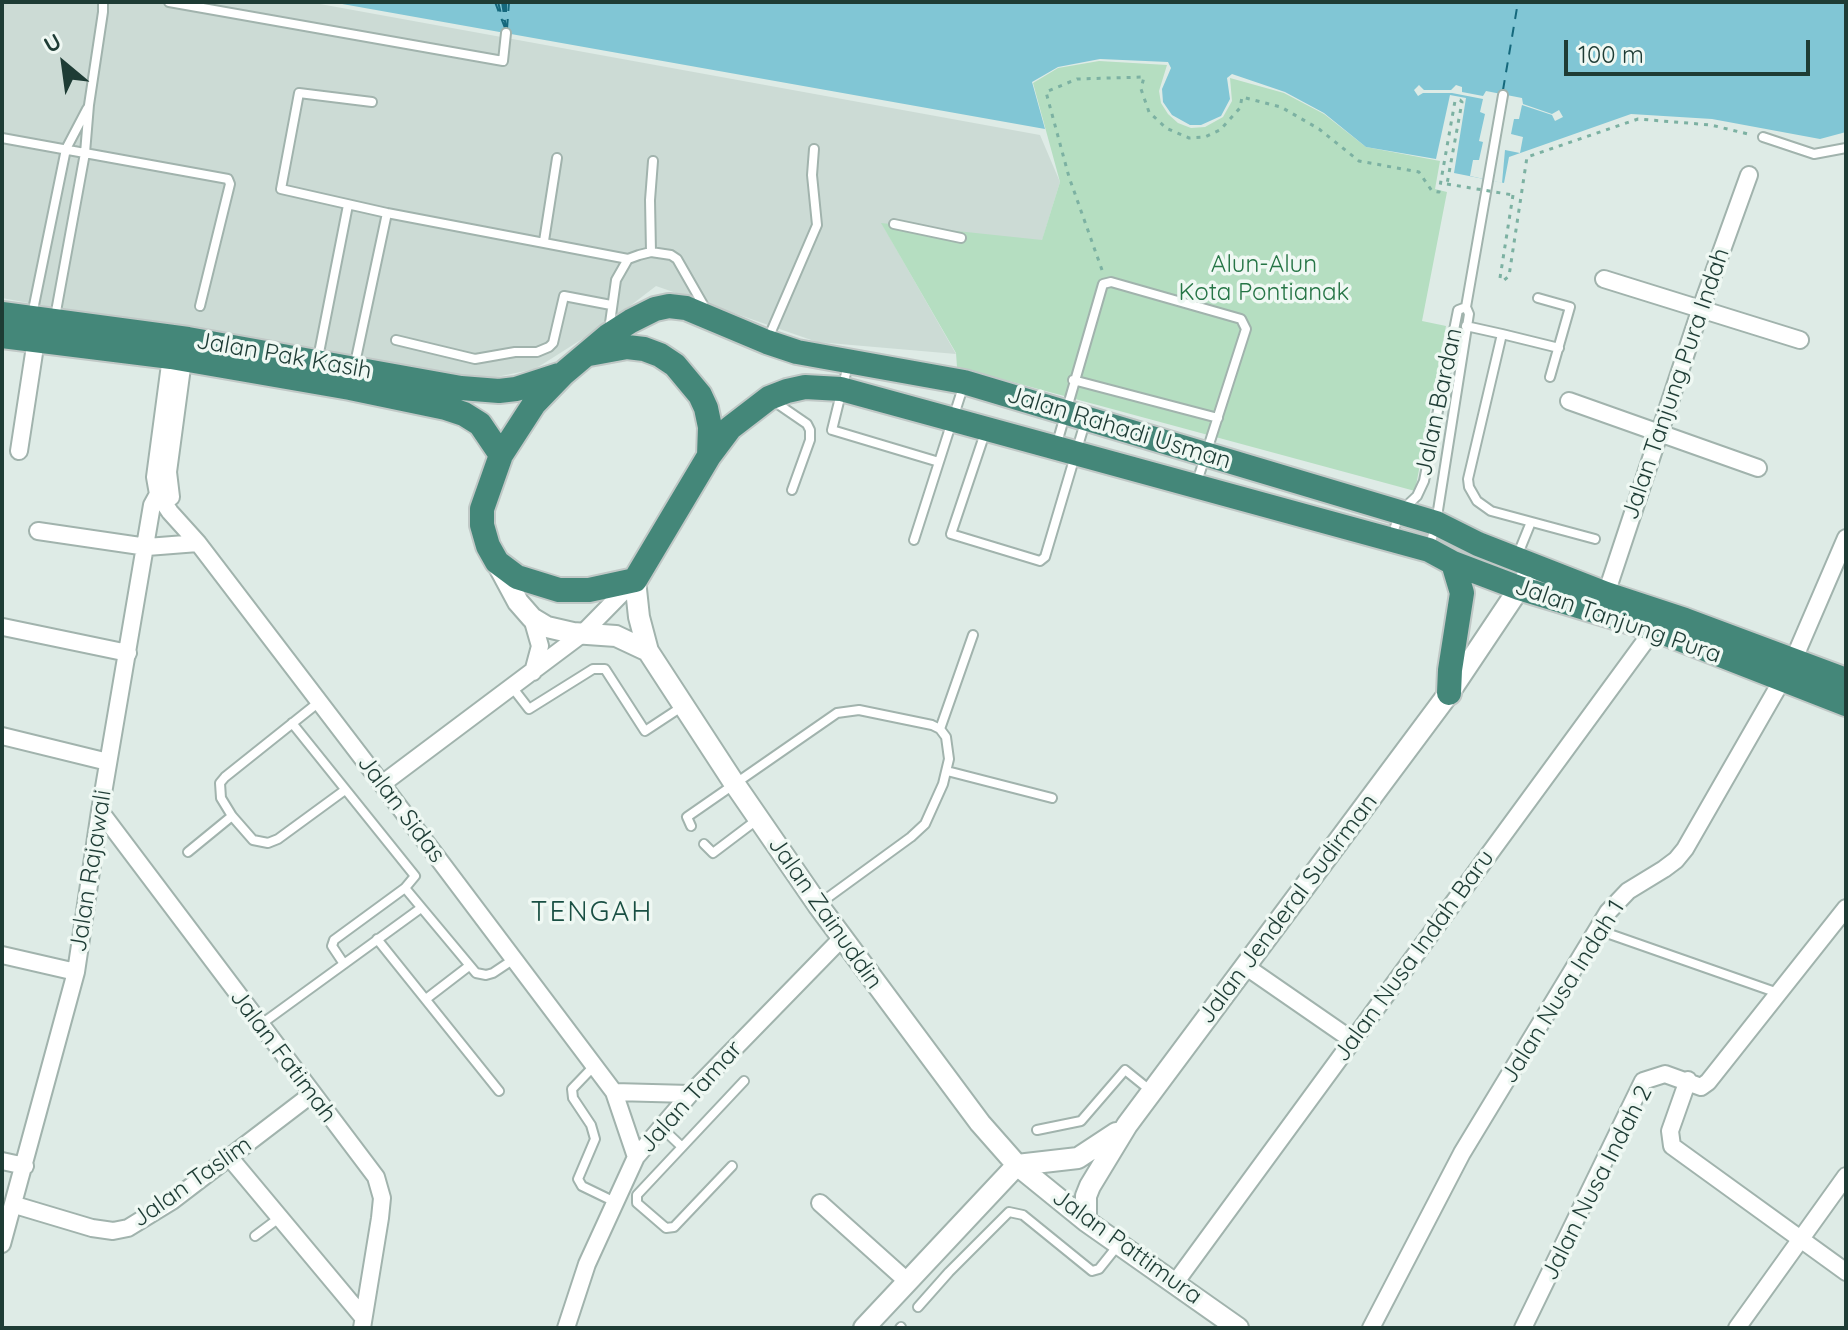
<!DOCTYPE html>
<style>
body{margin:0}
#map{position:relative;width:1848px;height:1330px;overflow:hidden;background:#deebe6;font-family:Quicksand,sans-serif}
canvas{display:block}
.frame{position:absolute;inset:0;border:4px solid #1e3c35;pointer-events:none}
.north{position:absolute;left:24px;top:24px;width:80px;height:80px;-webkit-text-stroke:6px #eff8f3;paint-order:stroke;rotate:331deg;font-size:22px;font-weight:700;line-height:32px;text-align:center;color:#1e3c35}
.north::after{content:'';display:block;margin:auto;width:28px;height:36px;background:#1e3c35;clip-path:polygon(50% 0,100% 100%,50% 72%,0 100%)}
.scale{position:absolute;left:1564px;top:40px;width:246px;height:36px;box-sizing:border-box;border:4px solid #1e3c35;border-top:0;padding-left:10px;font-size:24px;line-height:28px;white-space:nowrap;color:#1e3c35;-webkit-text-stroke:6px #eff8f3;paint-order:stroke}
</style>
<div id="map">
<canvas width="1848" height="1330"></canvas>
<div class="frame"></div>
<div class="north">U</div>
<div class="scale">100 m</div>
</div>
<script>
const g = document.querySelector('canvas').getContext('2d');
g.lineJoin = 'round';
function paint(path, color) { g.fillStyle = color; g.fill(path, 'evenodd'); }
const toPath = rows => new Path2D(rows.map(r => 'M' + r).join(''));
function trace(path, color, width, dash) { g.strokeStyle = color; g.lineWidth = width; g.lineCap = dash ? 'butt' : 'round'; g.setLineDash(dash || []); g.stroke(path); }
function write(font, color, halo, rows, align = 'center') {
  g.font = font + ' Quicksand,sans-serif'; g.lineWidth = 7; g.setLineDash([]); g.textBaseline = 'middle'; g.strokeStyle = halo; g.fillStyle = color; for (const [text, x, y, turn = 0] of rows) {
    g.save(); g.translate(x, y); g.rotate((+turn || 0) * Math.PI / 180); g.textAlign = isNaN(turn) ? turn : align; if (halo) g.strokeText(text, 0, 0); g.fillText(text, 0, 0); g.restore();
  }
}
paint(toPath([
 [2,2,309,2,1040,135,1060,182,1042,241,882,224,956,354,817,342,656,286,609,322,535,369,487,379,298,354,2,298]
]), '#ccdbd5');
paint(toPath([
 [1099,61,1167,65,1159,91,1161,103,1168,114,1178,123,1191,128,1205,127,1223,117,1232,101,1230,78,1284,93,1324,114,1366,147,1440,161,1435,189,1447,192,1422,321,1446,326,1415,491,957,367,956,353,881,223,1042,240,1060,182,1033,83,1058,68]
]), '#b5dec1');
paint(toPath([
 [331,2,1846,2,1846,132,1820,139,1712,119,1631,114,1509,157,1504,183,1454,173,1466,98,1450,95,1436,159,1366,147,1324,113,1285,92,1232,74,1227,78,1230,99,1221,116,1201,125,1190,125,1172,115,1163,102,1162,89,1171,68,1168,62,1100,59,1058,67,1032,82,1045,129]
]), '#81c6d5');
paint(toPath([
 [1419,85,1424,90,1451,90,1456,85,1462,87,1462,92,1483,96,1486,91,1522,98,1523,104,1552,114,1559,110,1563,117,1555,121,1552,115,1522,105,1519,119,1514,119,1511,134,1523,137,1520,153,1505,150,1502,183,1470,176,1473,160,1479,160,1483,142,1479,141,1485,114,1480,112,1483,99,1452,93,1423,93,1418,96,1414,90]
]), '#deebe6');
trace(toPath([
 [495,2,505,28],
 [498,2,503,21],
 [502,2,506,28],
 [504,2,505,16],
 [506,2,506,20],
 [507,29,509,2],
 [1503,90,1518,2]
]), '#15687c', 2, [10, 8]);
const service = toPath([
 [169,2,503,61,506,33],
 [372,102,299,93,281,189,387,213,628,259],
 [1763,137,1814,154,1846,148],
 [2,138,228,179,230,184,200,306],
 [894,224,961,238],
 [544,241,557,158],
 [651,252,650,200,653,161],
 [1538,298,1570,307,1550,377],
 [32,315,66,149,87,109],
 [55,317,85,153,89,105,103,12,103,2],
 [1466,326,1502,334],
 [609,330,616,280,628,259,639,255,651,252,671,255,677,259,705,308],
 [396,340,475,359,515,352,537,352,549,347,553,343,564,296,611,305],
 [767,341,817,225,812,175,814,149],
 [1559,348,1502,334,1468,479,1469,487,1477,501,1491,511,1595,539],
 [318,358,348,205],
 [848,365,832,430,939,462],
 [354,368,387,213],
 [1073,380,1218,418],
 [772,400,807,424,810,430,810,440,792,490],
 [985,433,951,534,1040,561,1045,557,1086,419],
 [1057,443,1103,284,1111,282,1241,319,1246,329,1196,485],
 [1392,536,1400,512,1417,496,1424,481,1458,310,1466,307],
 [914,540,964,384],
 [1429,549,1436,523,1469,314,1466,307,1503,95],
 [1518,554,1531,522],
 [512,687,529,709,593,669,605,669,645,731,683,706],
 [319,702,225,777,220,783,221,798,232,816,253,840,268,843,278,839,345,790],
 [292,723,415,876,405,888,334,940,332,946,344,964],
 [940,729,973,635],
 [947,771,1052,798],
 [691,826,687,817,837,713,859,710,932,725,940,729,946,737,949,759,943,784,925,824,911,837,819,904],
 [704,844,713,853,758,819],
 [188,852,232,816],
 [405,888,476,973,486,975,493,973,514,959],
 [1598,930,1778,993],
 [377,939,499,1091],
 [426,999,469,966],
 [260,1025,421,908],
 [594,1066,572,1089,573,1098,591,1125,595,1139,578,1179,582,1186,615,1202],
 [661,1127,682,1147],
 [1037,1130,1081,1121,1125,1070,1151,1091],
 [732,1166,674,1227,666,1228,637,1203,637,1195,744,1081],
 [255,1236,279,1218],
 [918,1307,949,1272,1009,1212,1023,1215,1092,1271,1099,1269,1119,1244],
 [900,1328,901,1327]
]);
const minor = toPath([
 [1604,279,1800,340],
 [171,357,155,477,158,494,170,512,198,543,382,784,614,1092,636,1157],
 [1569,401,1758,468],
 [19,451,36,340],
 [171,497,168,472,183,360],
 [38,531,147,547,198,543],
 [1606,594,1701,308,1749,175],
 [532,618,540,646,533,672],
 [3,627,128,653],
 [2,736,108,762],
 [382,784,582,634,635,580],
 [100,811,376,1177,382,1198,380,1218,362,1328],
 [2,955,76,972],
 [1245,966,1352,1040],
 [1688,1080,1670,1131,1672,1146,1846,1272],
 [614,1092,690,1094],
 [230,1158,362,1316],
 [2,1161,25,1166],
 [820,1203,907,1281],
 [15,1205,92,1228,113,1231,128,1228,172,1201,312,1094],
 [2,1244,76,972,100,811,152,505,158,494,169,488],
 [1175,1283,1654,629],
 [566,1328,587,1264,636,1157,690,1094,842,938],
 [1371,1328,1462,1153,1608,912,1628,891,1664,869,1676,860,1685,849,1793,661,1846,538],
 [1523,1328,1643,1081,1665,1074,1701,1087,1708,1082,1846,908],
 [1737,1328,1846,1176]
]);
const tertiary = toPath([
 [497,563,518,602,532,618,547,627,573,633,616,636,648,651],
 [635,580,639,617,648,651,734,783,818,905,980,1123,1017,1165,1086,1221,1238,1328],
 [1017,1165,1078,1158,1116,1133],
 [1086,1221,1086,1196,1090,1186,1127,1125,1449,693,1526,578],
 [864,1328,1017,1165]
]);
const trunk = toPath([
 [2,314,188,339,461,388,499,391,516,389,559,375],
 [2,336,171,357,350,388,446,408,464,414,480,424,501,455],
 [589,354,627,347,644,349,660,355,675,365,700,395,706,408,710,427,709,456],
 [1846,680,1685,620,1606,594,1478,544,1436,523,964,382,797,352,767,342,686,308,669,306,655,309,631,321,609,335,564,373,534,404,501,455,482,509,482,525,488,546,497,562,517,577,559,590,589,590,635,580,709,456,730,428,769,398,787,391,805,387,841,389,1429,550,1453,563,1519,588,1654,629,1846,704],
 [1449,693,1450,670,1462,593,1453,563]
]);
trace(service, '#a1b3ad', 12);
trace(minor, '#a1b3ad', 20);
trace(tertiary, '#a1b3ad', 24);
trace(trunk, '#c0c8c6', 28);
trace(toPath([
 [1513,195,1500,278,1503,281,1509,276,1527,157,1638,119,1711,125,1752,135],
 [1102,270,1069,177,1046,92,1077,79,1144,77,1141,89,1149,112,1166,128,1189,138,1205,137,1220,130,1240,108,1242,97,1281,107,1319,129,1359,161,1419,172,1432,191,1439,192,1455,101,1460,100,1462,102,1447,184]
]), '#7cb1a2', 3, [4, 6]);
trace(service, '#fff', 8);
trace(minor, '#fff', 16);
trace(tertiary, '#fff', 20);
trace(trunk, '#448779', 24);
trace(toPath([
 [1447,184,1513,195]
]), '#7cb1a2', 3, [4, 6]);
write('24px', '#267546', '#eff8f3', [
 ["Alun-Alun",1264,265],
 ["Kota Pontianak",1264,293]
]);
write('24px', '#1e3c35', '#eff8f3', [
 ["Jalan Pak Kasih",284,356,10],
 ["Jalan Tanjung Pura Indah",1676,384,-71],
 ["Jalan Bardan",1439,402,-78],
 ["Jalan Rahadi Usman",1119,428,17],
 ["Jalan Tanjung Pura",1618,621,19],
 ["Jalan Sidas",401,809,53],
 ["Jalan Rajawali",91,871,-81],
 ["Jalan Jenderal Sudirman",1288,909,-53],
 ["Jalan Zainuddin",825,913,55],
 ["Jalan Nusa Indah Baru",1414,956,-54],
 ["Jalan Nusa Indah 1",1563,992,-58],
 ["Jalan Fatimah",283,1056,53],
 ["Jalan Tamar",691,1097,-48],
 ["Jalan Taslim",192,1182,-35],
 ["Jalan Nusa Indah 2",1597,1183,-63],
 ["Jalan Pattimura",1127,1247,36]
]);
g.letterSpacing = '2px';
write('28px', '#194f43', '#eff8f3', [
 ["TENGAH",592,913]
]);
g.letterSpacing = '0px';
</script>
